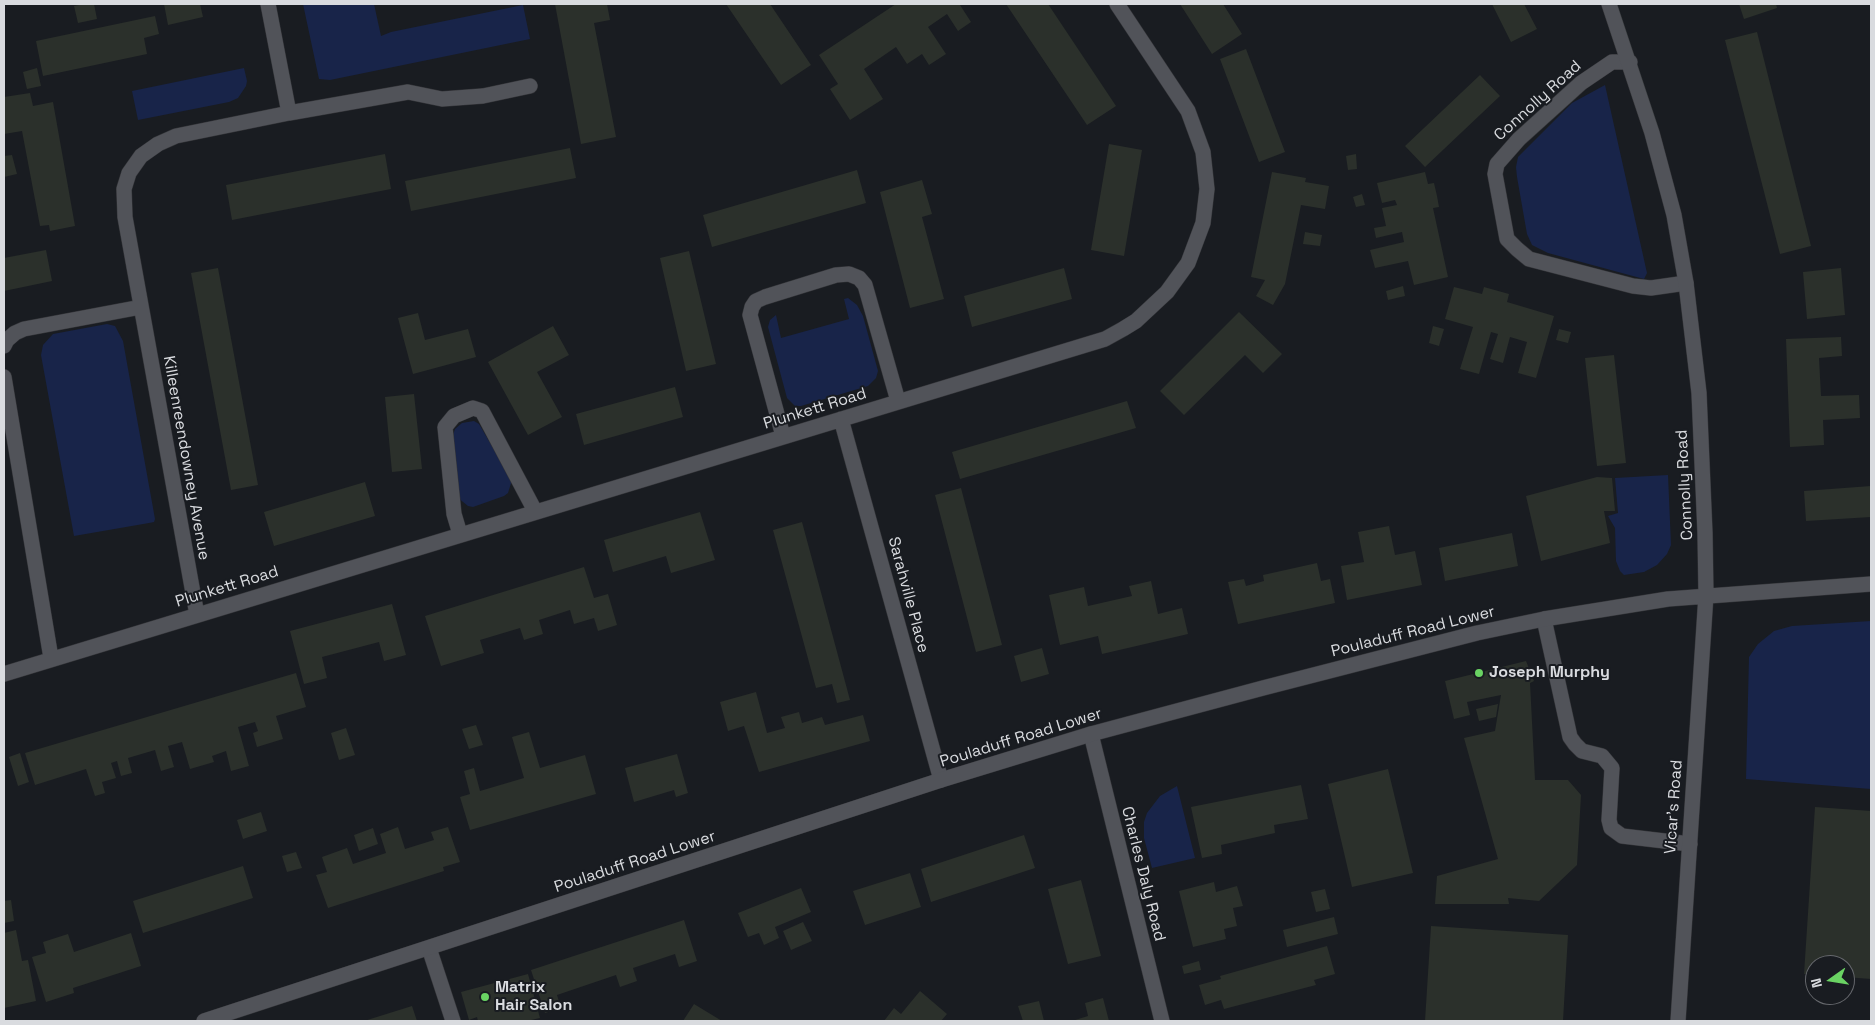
<!DOCTYPE html>
<style>
body{margin:0}
#map{position:relative;width:1875px;height:1025px;overflow:hidden;background:#191c21;font-family:"Space Grotesk",sans-serif}
canvas{display:block}
.frame{position:absolute;inset:0;border:5px solid #d9dbdf;pointer-events:none}
.north{position:absolute;left:1805px;top:955px;width:50px;height:50px;box-sizing:border-box;background:#191c21;border:1px solid #66686d;border-radius:50%;rotate:257deg;font-size:14px;font-weight:700;line-height:20px;text-align:center;color:#d9dbdf}
.north::after{content:'';display:block;margin:auto;width:18px;height:22px;background:#6ad363;clip-path:polygon(50% 0,100% 100%,50% 72%,0 100%)}
</style>
<div id="map">
<canvas width="1875" height="1025"></canvas>
<div class="frame"></div>
<div class="north">N</div>
</div>
<script>
const g = document.querySelector('canvas').getContext('2d');
g.lineJoin = 'round';
function paint(path, color) { g.fillStyle = color; g.fill(path, 'evenodd'); }
const toPath = rows => new Path2D(rows.map(r => 'M' + r).join(''));
function trace(path, color, width, dash) { g.strokeStyle = color; g.lineWidth = width; g.lineCap = dash ? 'butt' : 'round'; g.setLineDash(dash || []); g.stroke(path); }
function write(font, color, halo, rows, align = 'center') {
  g.font = font + ' "Space Grotesk",sans-serif'; g.lineWidth = 4; g.setLineDash([]); g.textBaseline = 'middle'; g.strokeStyle = halo; g.fillStyle = color; for (const [text, x, y, turn = 0] of rows) {
    g.save(); g.translate(x, y); g.rotate((+turn || 0) * Math.PI / 180); g.textAlign = isNaN(turn) ? turn : align; if (halo) g.strokeText(text, 0, 0); g.fillText(text, 0, 0); g.restore();
  }
}
paint(toPath([
 [303,4,374,4,381,36,391,32,523,5,530,39,330,80,319,79],
 [244,68,247,81,246,86,238,98,229,102,138,120,132,91],
 [1605,85,1647,273,1644,279,1548,253,1532,245,1527,234,1517,177,1516,167,1518,157,1572,103],
 [848,298,857,305,863,316,878,371,876,378,868,386,801,406,795,406,787,398,768,327,770,320,776,315,781,338,849,319,844,299],
 [107,324,115,326,123,341,155,519,154,522,149,523,74,536,41,355,43,345,53,334],
 [474,421,479,424,512,480,508,493,504,496,473,507,468,506,457,497,453,435,455,429,462,423],
 [1668,475,1671,545,1667,554,1657,565,1644,572,1624,575,1620,571,1616,561,1615,528,1608,516,1618,513,1615,478],
 [1871,621,1871,789,1746,779,1749,657,1758,644,1774,631,1792,626],
 [1177,786,1195,858,1152,868,1144,838,1144,822,1147,813,1160,796]
]), '#182449');
paint(toPath([
 [84,4,94,4,97,19,78,23,74,6],
 [164,4,200,4,203,17,168,25],
 [555,4,607,4,610,20,594,23,616,137,581,144],
 [726,4,770,4,811,65,781,85],
 [896,4,962,4,960,5,971,22,958,31,947,14,928,27,946,54,929,65,922,54,907,64,896,47,864,69,883,99,850,120,830,89,838,84,819,55],
 [1006,4,1048,4,1116,106,1087,125],
 [1180,4,1223,4,1242,34,1212,54],
 [1492,4,1524,4,1537,29,1511,42],
 [1739,4,1776,4,1777,8,1744,19],
 [155,16,159,34,144,38,147,54,43,76,36,41],
 [1757,32,1811,246,1780,254,1725,40],
 [1246,49,1285,152,1259,162,1220,59],
 [37,68,41,86,27,89,23,72],
 [1480,75,1500,96,1425,167,1405,146],
 [30,93,33,106,53,102,75,226,50,231,49,225,40,226,22,131,4,134,4,97],
 [1109,144,1142,150,1124,256,1091,250],
 [570,148,576,178,411,211,405,181],
 [385,154,391,189,232,220,226,185],
 [1356,154,1357,169,1348,170,1346,156],
 [12,155,17,174,4,177,4,156],
 [857,170,866,203,712,247,703,215],
 [1272,172,1306,178,1305,182,1329,186,1325,209,1301,205,1285,284,1273,305,1256,296,1265,280,1251,277],
 [1425,172,1428,184,1434,183,1437,196,1439,207,1433,208,1448,277,1414,285,1408,261,1375,268,1370,250,1404,242,1402,232,1376,238,1374,228,1386,226,1382,208,1397,205,1395,200,1382,203,1377,183],
 [922,180,932,214,922,217,944,299,910,308,880,192],
 [1362,194,1365,205,1356,207,1353,197],
 [1305,232,1322,235,1320,246,1303,244],
 [46,250,52,281,4,291,4,258],
 [689,251,716,364,686,371,660,258],
 [218,268,258,485,231,490,191,273],
 [1064,268,1072,299,972,327,964,296],
 [1841,268,1845,315,1807,319,1803,272],
 [1403,286,1405,296,1388,300,1386,291],
 [1454,287,1482,294,1484,287,1509,294,1507,302,1554,316,1536,378,1518,373,1527,342,1510,337,1503,363,1490,359,1498,334,1491,332,1479,374,1460,369,1473,327,1445,319],
 [1239,312,1282,354,1263,373,1245,355,1184,415,1160,391],
 [418,313,425,340,468,329,476,357,413,374,398,318],
 [553,326,569,355,537,372,562,417,528,435,488,362],
 [1433,326,1444,329,1439,346,1429,343],
 [1559,329,1571,332,1568,343,1556,340],
 [1841,337,1842,356,1819,358,1821,396,1859,395,1860,418,1823,420,1824,445,1790,447,1786,339],
 [1614,355,1626,463,1597,466,1585,358],
 [675,387,683,417,584,445,576,414],
 [414,394,422,469,392,472,385,397],
 [1127,401,1136,428,960,479,952,452],
 [1597,477,1612,478,1615,511,1604,511,1610,543,1541,561,1526,496],
 [365,482,375,516,274,546,264,512],
 [1871,486,1871,517,1806,521,1804,491],
 [961,488,1002,645,976,652,935,495],
 [700,512,715,560,671,573,666,556,613,572,604,540],
 [802,522,850,700,837,703,832,684,816,688,773,530],
 [1389,526,1395,555,1415,551,1422,585,1347,600,1341,566,1364,562,1358,532],
 [1512,533,1518,566,1445,581,1439,548],
 [1317,563,1321,581,1330,579,1335,603,1238,624,1228,582,1244,579,1246,586,1264,581,1263,575],
 [584,567,594,598,608,594,617,625,598,631,594,618,574,624,570,610,539,620,543,634,524,640,520,628,480,640,484,653,441,666,425,616],
 [1151,581,1158,614,1182,608,1188,634,1102,654,1098,636,1060,645,1049,595,1084,587,1088,606,1132,596,1129,586],
 [392,604,406,655,384,661,379,642,322,657,327,678,304,684,290,631],
 [1042,648,1049,674,1021,682,1014,656],
 [1526,661,1534,681,1530,683,1535,780,1568,780,1581,795,1577,865,1539,901,1508,898,1509,904,1435,904,1437,876,1498,859,1464,738,1495,731,1501,695,1467,702,1470,715,1454,719,1445,681],
 [296,673,306,707,276,716,283,739,257,747,253,733,258,731,255,722,238,727,249,766,231,771,226,751,212,756,214,762,190,769,182,742,168,746,174,767,161,771,155,750,128,758,132,773,121,776,117,761,111,763,116,778,102,782,105,793,95,796,86,769,35,785,25,753],
 [756,692,767,733,785,728,781,717,799,712,802,723,822,717,825,725,863,715,870,741,759,772,744,726,728,731,720,702],
 [1498,704,1496,717,1479,721,1476,709],
 [476,725,483,745,469,749,462,729],
 [346,728,355,755,339,760,331,733],
 [529,732,540,768,585,755,596,794,470,830,460,797,470,794,464,771,474,768,480,791,524,778,512,737],
 [20,753,29,782,18,786,9,757],
 [677,754,688,793,676,797,674,790,634,802,625,768],
 [1388,769,1413,873,1352,887,1328,784],
 [1301,785,1308,819,1274,825,1275,833,1221,845,1222,854,1202,858,1191,807],
 [1815,807,1871,811,1871,979,1845,977,1845,965,1815,965,1815,974,1804,974],
 [261,812,267,831,243,839,237,820],
 [398,827,405,849,434,840,431,832,448,827,460,862,443,867,444,871,328,908,316,875,327,872,322,857,347,848,353,864,386,853,380,834],
 [373,828,378,844,359,851,354,835],
 [1024,835,1035,868,931,902,921,869],
 [296,852,302,868,287,872,282,856],
 [243,866,253,898,143,933,133,901],
 [910,873,921,907,865,925,853,891],
 [1081,880,1101,956,1068,964,1048,889],
 [1214,882,1216,892,1237,886,1243,906,1233,908,1237,926,1224,929,1226,939,1193,947,1179,891],
 [801,888,811,912,775,927,779,938,764,945,759,933,748,937,738,913],
 [1325,889,1330,909,1316,912,1311,892],
 [11,900,14,921,4,923,4,901],
 [1334,917,1338,934,1287,947,1283,930],
 [684,920,697,961,679,967,675,954,633,968,637,981,620,987,616,975,557,995,561,1008,545,1013,531,970],
 [803,922,812,941,791,950,783,931],
 [1431,926,1568,935,1563,1021,1425,1021],
 [16,930,22,961,28,960,36,1001,4,1008,4,933],
 [131,933,141,966,73,988,74,993,46,1002,32,957,46,953,43,942,68,934,74,952],
 [1327,946,1335,974,1314,980,1316,985,1224,1009,1221,1000,1205,1005,1199,985,1221,979,1220,976],
 [1199,961,1201,970,1184,974,1182,966],
 [528,974,540,1018,527,1021,503,1021,502,1020,478,1021,477,1017,469,1020,461,992],
 [920,991,947,1014,941,1021,884,1021,894,1008,901,1014],
 [1103,998,1109,1021,1072,1021,1088,1016,1085,1003],
 [1039,1001,1044,1021,1023,1021,1018,1006],
 [694,1004,722,1021,683,1021],
 [412,1006,417,1021,364,1021]
]), '#2b302b');
const service = toPath([
 [1544,619,1570,737,1575,744,1582,751,1602,756,1612,768,1609,820,1611,828,1622,836,1690,844],
 [429,948,453,1021]
]);
const minor = toPath([
 [268,4,289,113],
 [1630,62,1612,62,1581,83,1519,139,1497,164,1495,174,1507,239,1517,249,1529,259,1633,286,1651,288,1686,283],
 [4,346,7,340,15,333,24,329,141,307],
 [4,377,51,658],
 [841,419,941,780],
 [783,436,750,315,752,307,756,301,765,297,836,275,849,274,859,278,865,285,898,401],
 [460,534,454,514,445,427,454,416,473,408,482,411,535,511],
 [197,615,125,217,124,189,129,173,141,156,158,144,176,136,289,113,408,92,442,99,483,96,530,86],
 [4,674,1105,339,1123,329,1136,321,1167,292,1188,263,1203,223,1207,189,1203,152,1188,111,1117,4],
 [1091,734,1162,1021]
]);
const tertiary = toPath([
 [1609,4,1652,133,1674,215,1686,283,1699,393,1705,533,1706,595,1678,1021],
 [204,1021,941,780,1091,734,1263,688,1477,633,1544,619,1668,599,1871,584]
]);
trace(service, '#343539', 16);
trace(minor, '#343539', 16);
trace(tertiary, '#343539', 16);
trace(service, '#515359', 15);
trace(minor, '#515359', 15);
trace(tertiary, '#515359', 15);
for (const [x, y, r, color] of [
 [1479,673,5,"#6ad363"],
 [485,997,5,"#6ad363"]
]) { const dot = new Path2D(); dot.arc(x, y, r, 0, 2 * Math.PI); g.fillStyle = color; g.fill(dot); trace(dot, '#191c21', 2); }
write('16px', '#d9dbdf', '#191c21', [
 ["Connolly Road",1538,101,-42],
 ["Plunkett Road",815,409,-17],
 ["Killeenreendowney Avenue",186,458,80],
 ["Connolly Road",1685,485,-93],
 ["Plunkett Road",227,587,-17],
 ["Sarahville Place",908,595,75],
 ["Pouladuff Road Lower",1413,632,-14],
 ["Pouladuff Road Lower",1021,738,-17],
 ["Vicar's Road",1674,807,-86],
 ["Pouladuff Road Lower",635,862,-18],
 ["Charles Daly Road",1143,874,76]
]);
write('bold 16px', '#d9dbdf', '#191c21', [
 ["Joseph Murphy",1489,673],
 ["Matrix",495,988],
 ["Hair Salon",495,1006]
], 'left');
</script>
